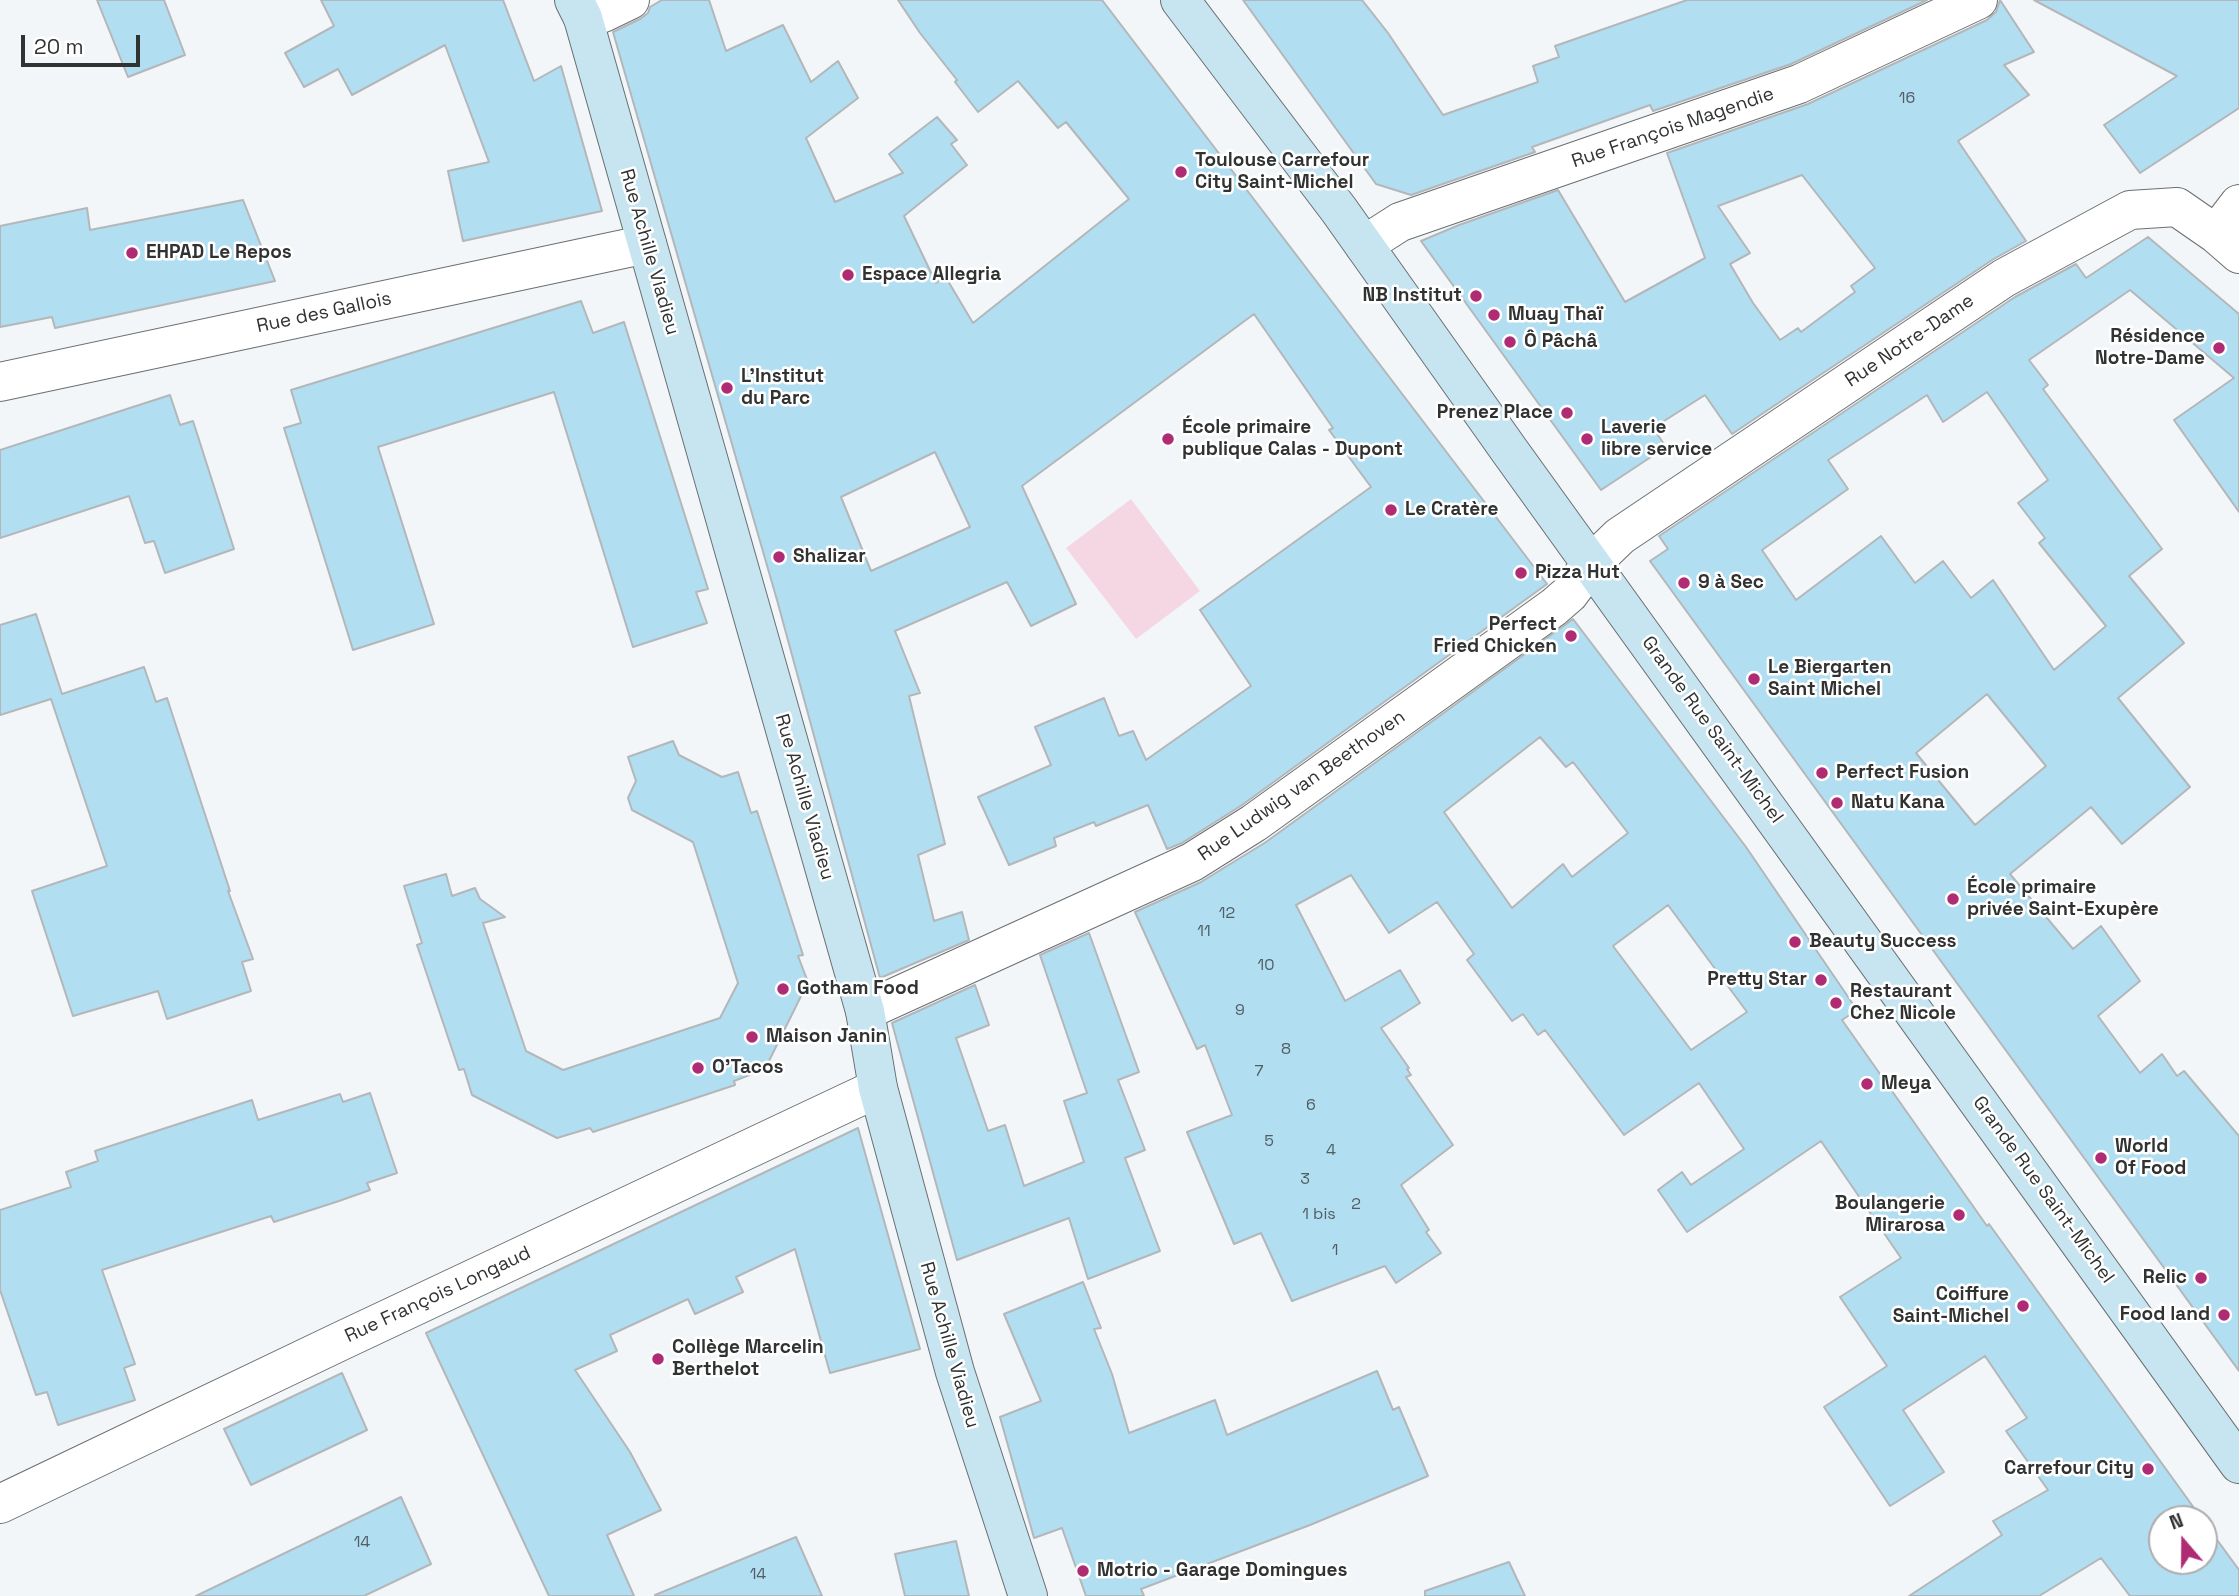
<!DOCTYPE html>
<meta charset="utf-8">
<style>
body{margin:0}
#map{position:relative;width:2239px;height:1596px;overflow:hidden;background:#f3f6f8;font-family:"Space Grotesk",sans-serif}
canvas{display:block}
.north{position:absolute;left:2148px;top:1505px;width:70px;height:70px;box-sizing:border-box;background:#fff;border:2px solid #adadad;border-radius:50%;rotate:340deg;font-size:19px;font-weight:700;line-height:28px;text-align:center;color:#313333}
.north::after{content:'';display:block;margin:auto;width:24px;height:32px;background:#af2b73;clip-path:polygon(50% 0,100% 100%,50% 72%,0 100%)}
.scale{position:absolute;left:21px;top:35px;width:119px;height:32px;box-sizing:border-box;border:4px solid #313333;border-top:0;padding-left:9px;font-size:21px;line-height:24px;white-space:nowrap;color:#313333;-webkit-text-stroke:5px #fff;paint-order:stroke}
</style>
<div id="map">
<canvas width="2239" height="1596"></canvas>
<div class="north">N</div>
<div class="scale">20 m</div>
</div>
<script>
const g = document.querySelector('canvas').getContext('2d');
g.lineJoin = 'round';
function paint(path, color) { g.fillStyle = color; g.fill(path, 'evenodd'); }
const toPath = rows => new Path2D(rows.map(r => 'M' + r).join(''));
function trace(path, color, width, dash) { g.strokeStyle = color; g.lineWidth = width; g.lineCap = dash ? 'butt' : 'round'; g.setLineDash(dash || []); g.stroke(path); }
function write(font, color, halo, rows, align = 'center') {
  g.font = font + ' "Space Grotesk",sans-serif'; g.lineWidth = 5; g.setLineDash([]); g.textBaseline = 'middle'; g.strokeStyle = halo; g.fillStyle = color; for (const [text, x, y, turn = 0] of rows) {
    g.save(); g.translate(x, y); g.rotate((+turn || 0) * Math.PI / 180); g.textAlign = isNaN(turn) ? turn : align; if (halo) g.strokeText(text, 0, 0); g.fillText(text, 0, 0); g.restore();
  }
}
paint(toPath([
 [1131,499,1200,591,1136,639,1066,548]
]), '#f5d7e3');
const building = toPath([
 [97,0,164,0,185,55,128,77,97,0],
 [321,0,503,0,534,81,561,66,602,211,463,241,448,171,489,162,445,45,352,95,338,69,304,87,285,53,334,26,321,0],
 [662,0,709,0,726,51,783,25,811,82,838,61,858,98,806,138,835,202,903,173,889,154,937,117,957,140,951,144,967,165,904,216,936,283,945,276,973,323,1129,199,1066,122,1058,128,1018,81,978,112,955,82,957,80,920,33,898,0,1102,0,1547,584,1242,805,1182,843,1167,849,1148,805,1096,826,1094,822,1054,838,1056,846,1009,865,978,797,1051,765,1035,727,1104,698,1119,736,1133,731,1146,760,1251,686,1200,610,1371,487,1329,430,1333,428,1254,314,1022,486,1076,604,1031,626,1007,582,895,631,920,693,909,696,945,844,918,855,934,921,962,912,969,940,880,978,777,600,613,32,640,19,648,13,650,7,662,0],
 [935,452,970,527,871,571,841,497,935,452],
 [1243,0,1362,0,1388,33,1443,115,1538,82,1533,66,1559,57,1555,46,1687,0,1927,0,1791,64,1653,111,1650,105,1532,147,1535,152,1411,195,1376,184,1243,0],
 [2000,0,2034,52,2004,65,2029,95,1958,141,2026,241,1992,260,1732,434,1705,395,1653,428,1666,447,1601,490,1421,241,1459,225,1558,190,1625,302,1705,258,1667,153,1808,104,1987,20,1996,12,2000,0],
 [1802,175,1875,268,1851,286,1855,292,1801,332,1798,328,1780,340,1753,303,1730,264,1750,253,1718,206,1802,175],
 [2034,0,2239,0,2239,108,2140,173,2104,125,2177,76,2034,0],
 [243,200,275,281,55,328,52,317,0,327,0,226,87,208,90,230,243,200],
 [2148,237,2239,314,2239,512,2174,420,2234,378,2130,290,2029,360,2048,385,2043,389,2162,549,2129,576,2184,643,2118,698,2190,787,2122,844,2091,807,2010,874,2073,949,2101,926,2140,981,2098,1016,2140,1073,2162,1054,2177,1076,2184,1071,2239,1136,2239,1371,1650,561,1668,549,1659,536,2015,297,2076,264,2086,278,2148,237],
 [1987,392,2048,480,2018,503,2045,538,2039,543,2106,626,2054,670,1993,580,1971,598,1943,561,1915,583,1881,536,1796,600,1762,550,1848,489,1828,460,1927,395,1943,422,1987,392],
 [1987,694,2046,766,1975,825,1916,753,1987,694],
 [581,301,593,333,624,322,708,589,696,592,707,623,633,647,554,392,378,447,434,624,353,650,284,428,301,423,291,390,581,301],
 [170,395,180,425,193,421,234,549,165,573,154,541,145,543,129,496,0,538,0,450,170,395],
 [36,614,62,694,144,667,156,702,167,698,230,891,228,891,253,959,242,962,251,991,167,1019,158,991,73,1016,32,891,107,866,51,699,0,715,0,625,36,614],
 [1573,619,1746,847,1857,1010,1842,1020,1987,1226,1989,1224,2202,1519,2162,1519,2162,1561,2204,1561,2204,1522,2239,1570,2239,1596,2130,1596,2101,1558,2039,1596,1909,1596,2002,1535,1993,1521,2048,1490,2006,1431,2027,1418,1985,1356,1903,1410,1944,1472,1890,1506,1824,1407,1887,1366,1840,1297,1901,1258,1821,1141,1687,1232,1658,1190,1682,1172,1691,1185,1744,1149,1699,1083,1624,1135,1545,1030,1538,1035,1523,1014,1512,1021,1467,960,1474,954,1437,902,1389,933,1351,875,1296,905,1345,1001,1400,970,1420,1003,1381,1028,1409,1068,1407,1069,1411,1075,1406,1077,1453,1145,1401,1185,1429,1230,1426,1232,1441,1253,1396,1283,1385,1266,1292,1301,1261,1233,1234,1244,1187,1132,1232,1115,1205,1045,1197,1049,1135,912,1201,882,1266,842,1573,619],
 [1540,737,1566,767,1573,762,1628,833,1572,877,1563,864,1512,908,1444,812,1540,737],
 [1668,905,1747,1012,1691,1050,1613,946,1668,905],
 [673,741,679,755,722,777,738,772,751,813,757,811,803,955,798,956,808,982,765,1069,734,1081,735,1085,593,1132,590,1128,557,1138,472,1095,464,1069,459,1070,417,945,422,943,404,886,446,874,452,896,475,888,480,899,505,917,483,923,526,1051,563,1070,720,1018,738,983,693,842,632,810,628,798,636,781,628,757,673,741],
 [1089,933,1139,1072,1118,1080,1145,1150,1125,1158,1160,1251,1088,1279,1069,1218,957,1260,892,1023,975,985,989,1025,956,1038,988,1131,1005,1125,1024,1186,1084,1162,1064,1101,1087,1093,1040,955,1089,933],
 [370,1093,397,1173,367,1183,370,1190,339,1201,274,1222,271,1216,102,1270,135,1364,124,1368,135,1400,58,1425,47,1392,36,1395,0,1290,0,1210,71,1187,66,1172,98,1161,95,1151,252,1100,258,1120,340,1094,343,1102,370,1093],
 [858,1128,920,1349,830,1373,795,1249,736,1277,743,1292,695,1314,688,1299,610,1335,617,1351,575,1370,630,1452,661,1510,607,1535,634,1596,549,1596,426,1333,858,1128],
 [1083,1282,1101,1328,1094,1329,1112,1374,1129,1433,1215,1400,1227,1435,1377,1371,1393,1410,1399,1407,1428,1476,1310,1525,1141,1589,1144,1596,1086,1596,1062,1528,1034,1538,1000,1417,1041,1401,1004,1314,1083,1282],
 [342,1373,367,1430,251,1485,224,1429,342,1373],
 [401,1497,431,1564,364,1596,196,1596,401,1497],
 [796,1537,822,1596,655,1596,655,1595,796,1537],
 [956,1541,969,1596,905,1596,895,1554,956,1541],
 [1509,1562,1525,1596,1425,1596,1425,1591,1509,1562]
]);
paint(building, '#b2def2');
trace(building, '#b4b7b9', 2);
const street = toPath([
 [583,18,603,13,630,0],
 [2216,234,2239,204],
 [1364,245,1400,222,1799,84,1978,0],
 [0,382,647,244],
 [865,1011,1192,862,1254,823,1554,607,1569,594,1592,563,1620,536,2004,278,2130,210,2177,207,2216,234,2239,254],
 [0,1504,341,1341,878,1088]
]);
const secondary = toPath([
 [574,0,583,18,865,1011,878,1088,955,1372,1028,1596],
 [1180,0,1339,210,1509,450,2239,1464]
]);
trace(street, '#6b6f70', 40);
trace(secondary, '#6b6f70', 40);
trace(street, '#fff', 38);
trace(secondary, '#c6e5f1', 38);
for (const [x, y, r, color] of [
 [1181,172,7,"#af2b73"],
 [132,253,7,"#af2b73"],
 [848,275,7,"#af2b73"],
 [1476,296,7,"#af2b73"],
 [1494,315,7,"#af2b73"],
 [1510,342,7,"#af2b73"],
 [2219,348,7,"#af2b73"],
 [727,388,7,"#af2b73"],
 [1567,413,7,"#af2b73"],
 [1168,439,7,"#af2b73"],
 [1587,439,7,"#af2b73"],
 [1391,510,7,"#af2b73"],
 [779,557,7,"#af2b73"],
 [1521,573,7,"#af2b73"],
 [1684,583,7,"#af2b73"],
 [1571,636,7,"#af2b73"],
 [1754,679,7,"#af2b73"],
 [1822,773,7,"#af2b73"],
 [1837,803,7,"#af2b73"],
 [1953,899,7,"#af2b73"],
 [1795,942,7,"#af2b73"],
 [1821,980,7,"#af2b73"],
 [783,989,7,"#af2b73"],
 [1836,1003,7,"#af2b73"],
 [752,1037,7,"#af2b73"],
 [698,1068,7,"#af2b73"],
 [1867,1084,7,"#af2b73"],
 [2101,1158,7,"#af2b73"],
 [1959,1215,7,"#af2b73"],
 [2201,1278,7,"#af2b73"],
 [2023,1306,7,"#af2b73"],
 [2224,1315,7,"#af2b73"],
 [658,1359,7,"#af2b73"],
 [2148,1469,7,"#af2b73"],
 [1083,1571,7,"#af2b73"]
]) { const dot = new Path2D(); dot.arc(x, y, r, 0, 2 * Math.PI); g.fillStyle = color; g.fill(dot); trace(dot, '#fff', 2.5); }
write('16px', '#515e63', null, [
 ["16",1907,99],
 ["12",1227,914],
 ["11",1204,932],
 ["10",1266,966],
 ["9",1240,1011],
 ["8",1286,1050],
 ["7",1259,1072],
 ["6",1311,1106],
 ["5",1269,1142],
 ["4",1331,1151],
 ["3",1305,1180],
 ["2",1356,1205],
 ["1 bis",1319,1215],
 ["1",1335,1251],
 ["14",362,1543],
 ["14",758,1575]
]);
write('19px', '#313333', '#fff', [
 ["Rue François Magendie",1673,128,-19],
 ["Rue Achille Viadieu",649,252,74],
 ["Rue des Gallois",324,313,-12],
 ["Rue Notre-Dame",1910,341,-34],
 ["Grande Rue Saint-Michel",1712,730,54],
 ["Rue Ludwig van Beethoven",1302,786,-35],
 ["Rue Achille Viadieu",804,797,74],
 ["Grande Rue Saint-Michel",2043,1190,54],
 ["Rue François Longaud",438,1295,-25],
 ["Rue Achille Viadieu",949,1345,74]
]);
write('bold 19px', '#313333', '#fff', [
 ["Toulouse Carrefour",1195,161],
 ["City Saint-Michel",1195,183],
 ["EHPAD Le Repos",146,253],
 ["Espace Allegria",862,275],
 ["NB Institut",1462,296,"right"],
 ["Muay Thaï",1508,315],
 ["Résidence",2205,337,"right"],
 ["Notre-Dame",2205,359,"right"],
 ["Ô Pâchâ",1524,342],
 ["L'Institut",741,377],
 ["du Parc",741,399],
 ["Prenez Place",1553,413,"right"],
 ["École primaire",1182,428],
 ["publique Calas - Dupont",1182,450],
 ["Laverie",1601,428],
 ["libre service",1601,450],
 ["Le Cratère",1405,510],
 ["Shalizar",793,557],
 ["Pizza Hut",1535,573],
 ["9 à Sec",1698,583],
 ["Perfect",1557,625,"right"],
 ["Fried Chicken",1557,647,"right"],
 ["Le Biergarten",1768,668],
 ["Saint Michel",1768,690],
 ["Perfect Fusion",1836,773],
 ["Natu Kana",1851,803],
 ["École primaire",1967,888],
 ["privée Saint-Exupère",1967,910],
 ["Beauty Success",1809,942],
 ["Pretty Star",1807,980,"right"],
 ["Gotham Food",797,989],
 ["Restaurant",1850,992],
 ["Chez Nicole",1850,1014],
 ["Maison Janin",766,1037],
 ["O'Tacos",712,1068],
 ["Meya",1881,1084],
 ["World",2115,1147],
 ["Of Food",2115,1169],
 ["Boulangerie",1945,1204,"right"],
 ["Mirarosa",1945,1226,"right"],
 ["Relic",2187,1278,"right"],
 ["Coiffure",2009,1295,"right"],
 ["Saint-Michel",2009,1317,"right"],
 ["Food land",2210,1315,"right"],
 ["Collège Marcelin",672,1348],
 ["Berthelot",672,1370],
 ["Carrefour City",2134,1469,"right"],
 ["Motrio - Garage Domingues",1097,1571]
], 'left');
</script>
